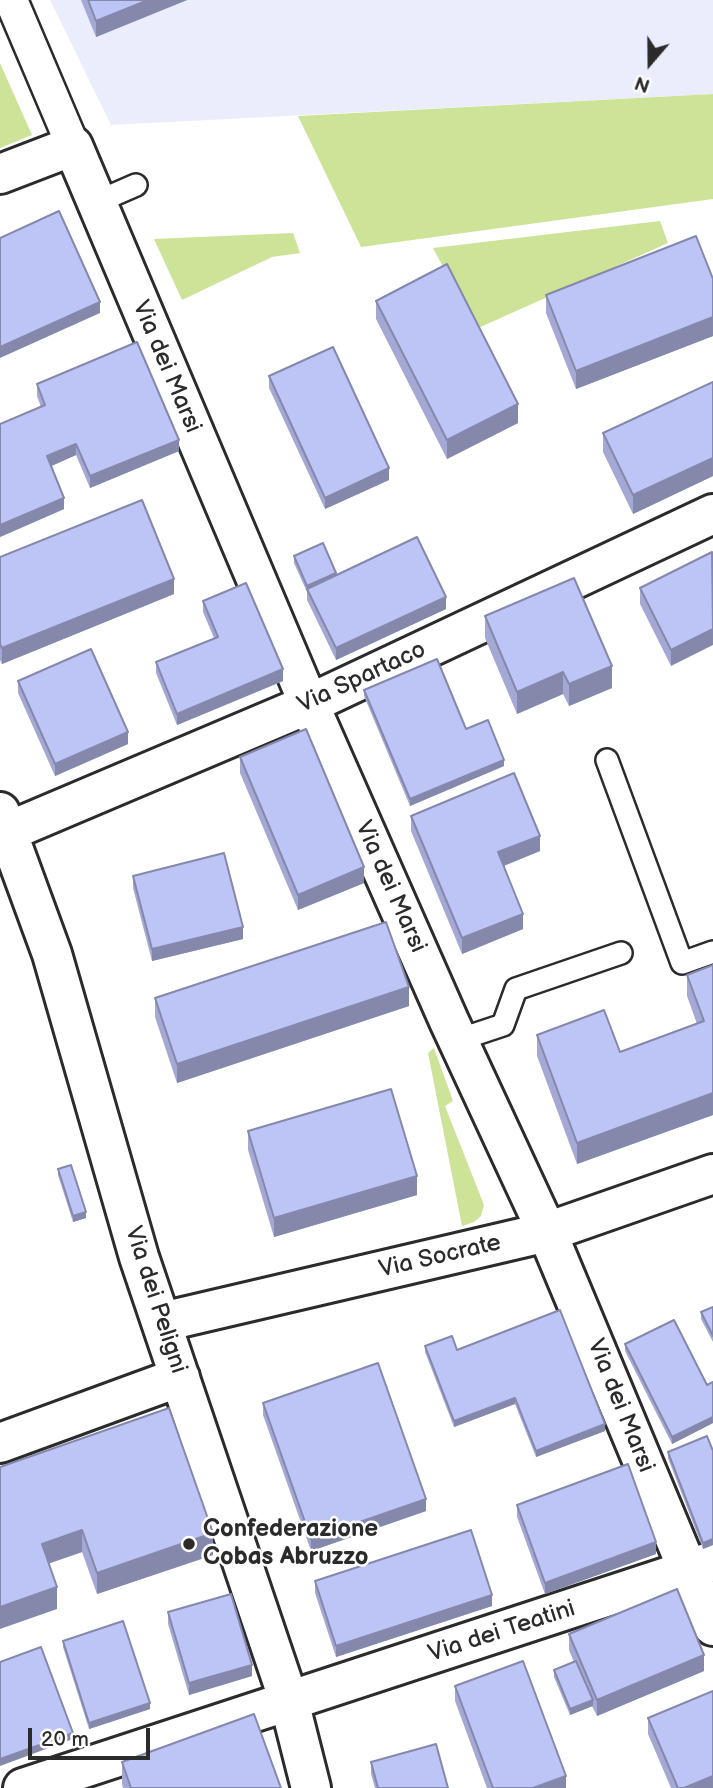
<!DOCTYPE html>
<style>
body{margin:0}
#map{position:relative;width:713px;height:1788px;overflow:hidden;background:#fff;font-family:"Balsamiq Sans",sans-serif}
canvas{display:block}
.north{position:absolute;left:615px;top:28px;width:70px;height:70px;-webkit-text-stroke:5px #fff;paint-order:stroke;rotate:200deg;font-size:19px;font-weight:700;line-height:28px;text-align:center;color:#2b2b2b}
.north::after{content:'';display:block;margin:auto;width:24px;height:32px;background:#2b2b2b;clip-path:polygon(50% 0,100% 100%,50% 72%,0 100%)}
.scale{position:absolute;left:28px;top:1728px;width:122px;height:32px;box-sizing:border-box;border:4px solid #2b2b2b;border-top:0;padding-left:9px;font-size:21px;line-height:24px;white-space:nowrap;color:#2b2b2b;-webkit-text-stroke:5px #fff;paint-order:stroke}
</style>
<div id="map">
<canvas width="713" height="1788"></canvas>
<div class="north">N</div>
<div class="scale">20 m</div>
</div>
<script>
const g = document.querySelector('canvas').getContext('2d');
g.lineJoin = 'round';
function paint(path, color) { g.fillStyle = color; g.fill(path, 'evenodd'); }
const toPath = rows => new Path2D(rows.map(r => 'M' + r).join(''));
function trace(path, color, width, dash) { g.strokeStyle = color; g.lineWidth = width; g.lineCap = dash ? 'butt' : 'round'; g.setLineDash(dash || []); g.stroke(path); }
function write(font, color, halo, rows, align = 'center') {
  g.font = font + ' "Balsamiq Sans",sans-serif'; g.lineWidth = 5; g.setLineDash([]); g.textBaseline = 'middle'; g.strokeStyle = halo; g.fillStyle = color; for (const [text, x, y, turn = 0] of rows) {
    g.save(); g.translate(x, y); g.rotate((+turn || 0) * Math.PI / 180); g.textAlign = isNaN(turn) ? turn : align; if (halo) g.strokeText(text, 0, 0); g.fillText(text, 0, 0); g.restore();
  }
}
paint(toPath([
 [50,0,713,0,713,94,111,125]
]), '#ebedfc');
paint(toPath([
 [0,63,32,135,0,148],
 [713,94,713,199,361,247,298,116],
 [660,221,668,243,476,329,433,248],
 [293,233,300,253,272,257,182,300,154,239],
 [434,1048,453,1101,445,1106,484,1205,481,1216,474,1222,462,1226,428,1053]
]), '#cce398');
const service = toPath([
 [97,202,136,185],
 [607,760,682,963,713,952],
 [458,1040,503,1025,516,989,621,953]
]);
const pedestrian = toPath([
 [11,0,73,146]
]);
const minor = toPath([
 [0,174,73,146,309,704,449,1021,547,1232,688,1570,713,1626],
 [0,812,52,954,139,1257,289,1701,311,1788],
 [7,832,309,704,713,514],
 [162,1322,547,1232,713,1174],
 [0,1443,180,1377],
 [23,1788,688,1570,712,1561]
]);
trace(service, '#2b2b2b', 26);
trace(pedestrian, '#2b2b2b', 37);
trace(minor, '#2b2b2b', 44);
trace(service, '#fff', 21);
trace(pedestrian, '#fff', 32);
trace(minor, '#fff', 38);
paint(toPath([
 [81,0,187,0,96,37],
 [713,279,713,336,576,389,546,313,546,295],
 [376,301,518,423,447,459,376,319],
 [269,376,389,480,325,509,269,388],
 [713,382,713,476,633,514,603,452,603,433],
 [37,384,179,451,90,488,76,455,51,466,64,509,0,537,0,424,41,407,37,396],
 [712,552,671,666,640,604,640,588],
 [294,556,336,575,446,609,336,660,307,600,307,592,294,563],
 [0,557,174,594,2,664,0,660],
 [203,601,283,681,177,725,156,673,156,662,214,638,203,612],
 [485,616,612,688,569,706,563,694,517,714,485,638],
 [18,681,128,744,55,776,18,693],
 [364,690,466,729,504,766,410,806,364,696],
 [240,757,364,883,298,910,240,773],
 [411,816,540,851,504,866,523,929,462,954,411,831],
 [133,876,243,939,152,961,133,888],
 [713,965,713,1115,577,1164,537,1056,537,1035,620,1052,697,1024,687,996,687,975],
 [155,998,409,1006,177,1083,155,1017],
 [248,1131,417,1195,274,1237,248,1150],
 [58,1169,86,1218,73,1222,58,1175],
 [713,1307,713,1342,701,1319,701,1312],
 [625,1344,707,1385,713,1382,713,1423,672,1444,625,1351],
 [425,1346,457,1350,605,1431,536,1457,515,1404,454,1427,425,1352],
 [263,1403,426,1511,311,1551,263,1415],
 [713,1451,713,1545,703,1549,668,1458,668,1452],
 [0,1467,213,1555,97,1594,82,1552,49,1563,57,1609],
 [517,1505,656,1554,545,1594,517,1517],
 [315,1581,492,1606,336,1657,315,1593],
 [168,1612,252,1676,189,1695,168,1624],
 [569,1634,704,1671,597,1716,592,1706,570,1715,554,1677,554,1670,574,1662,569,1650],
 [63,1641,150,1709,89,1729,63,1647],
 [455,1686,566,1788,487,1788,455,1701],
 [648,1718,713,1788,671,1788,648,1734],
 [122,1762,281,1788,123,1788,122,1784],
 [371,1762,448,1788,375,1788,371,1774]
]), '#a3a9d4');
paint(toPath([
 [148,0,187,0,96,37,96,21],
 [100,302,100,313,0,358,0,347],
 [713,317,713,336,576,389,576,371],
 [518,404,518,423,447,459,447,440],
 [179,440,179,451,90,488,90,476],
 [76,444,76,455,47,468,47,456],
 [713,458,713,476,633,514,633,495],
 [389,468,389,480,325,509,325,498],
 [64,498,64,509,0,537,0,525],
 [336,573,336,579,307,589,307,592,307,586],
 [174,579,174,594,2,664,2,648],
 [446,597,446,609,336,660,336,648],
 [713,629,713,645,671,666,671,650],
 [612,666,612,688,569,706,569,684],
 [283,669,283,681,177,725,177,714],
 [563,672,563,694,517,714,517,692],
 [128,732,128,744,55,776,55,764],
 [504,760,504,766,410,806,410,799],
 [540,836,540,851,498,868,498,852],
 [364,867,364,883,298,910,298,895],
 [523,914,523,929,462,954,462,938],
 [243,927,243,939,152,961,152,949],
 [409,987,409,1006,177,1083,177,1064],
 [713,1093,713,1115,577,1164,577,1143],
 [417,1176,417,1195,274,1237,274,1218],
 [86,1212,86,1218,73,1222,73,1216],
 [515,1398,515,1404,454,1427,454,1421],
 [713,1417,713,1423,672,1444,672,1437],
 [605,1424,605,1431,536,1457,536,1451],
 [426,1499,426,1511,311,1551,311,1539],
 [82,1530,82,1552,42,1566,42,1544],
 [213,1533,213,1555,97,1594,97,1573],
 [713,1539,713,1545,703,1549,703,1543],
 [656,1542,656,1554,545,1594,545,1583],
 [57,1587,57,1609,0,1629,0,1607],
 [492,1595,492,1606,336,1657,336,1646],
 [704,1655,704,1671,597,1716,597,1700],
 [252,1665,252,1676,189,1695,189,1683],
 [593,1700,593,1706,570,1715,570,1709],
 [150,1703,150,1709,89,1729,89,1723],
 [73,1733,73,1739,0,1766,0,1759],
 [566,1776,566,1788,533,1788],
 [713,1776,713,1788,684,1788]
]), '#8489ac');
const building = toPath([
 [88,0,148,0,96,21,88,0],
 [59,211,100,302,0,347,0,238,59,211],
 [696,236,713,279,713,317,576,371,546,295,696,236],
 [447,264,518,404,447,440,376,301,447,264],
 [137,342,179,440,90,476,76,444,47,456,64,498,0,525,0,424,45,405,37,384,137,342],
 [333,347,389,468,325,498,269,376,333,347],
 [713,382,713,458,633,495,603,433,713,382],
 [142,500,174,579,2,648,0,644,0,557,142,500],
 [417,537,446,597,336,648,307,589,417,537],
 [323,543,336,573,307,586,294,556,323,543],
 [712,552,713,629,671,650,640,588,712,552],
 [574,578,612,666,569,684,563,672,517,692,485,616,574,578],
 [246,583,283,669,177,714,156,662,218,637,203,601,246,583],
 [91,649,128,732,55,764,18,681,91,649],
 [437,659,466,729,488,720,504,760,410,799,364,690,437,659],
 [306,729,364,867,298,895,240,757,306,729],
 [514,773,540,836,498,852,523,914,462,938,411,816,514,773],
 [224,853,243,927,152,949,133,876,224,853],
 [386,922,409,987,177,1064,155,998,386,922],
 [713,965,713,1093,577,1143,537,1035,604,1010,620,1052,704,1021,687,975,713,965],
 [391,1089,417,1176,274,1218,248,1131,391,1089],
 [71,1165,86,1212,73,1216,58,1169,71,1165],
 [713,1307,713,1336,701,1312,713,1307],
 [560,1310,605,1424,536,1451,515,1398,454,1421,425,1346,452,1336,457,1350,560,1310],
 [674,1320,707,1385,713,1382,713,1417,672,1437,625,1344,674,1320],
 [378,1363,426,1499,311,1539,263,1403,378,1363],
 [169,1408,213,1533,97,1573,82,1530,42,1544,57,1587,0,1607,0,1467,169,1408],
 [707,1436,713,1451,713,1539,703,1543,668,1452,707,1436],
 [628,1464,656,1542,545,1583,517,1505,628,1464],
 [471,1530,492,1595,336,1646,315,1581,471,1530],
 [677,1589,704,1655,597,1700,569,1634,677,1589],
 [231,1594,252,1665,189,1683,168,1612,231,1594],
 [123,1621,150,1703,89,1723,63,1641,123,1621],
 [41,1647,73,1733,0,1759,0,1662,41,1647],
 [523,1661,566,1776,533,1788,493,1788,455,1686,523,1661],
 [576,1661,593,1700,570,1709,554,1670,576,1661],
 [713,1691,713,1776,684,1788,678,1788,648,1718,713,1691],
 [254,1714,281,1788,131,1788,122,1762,254,1714],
 [436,1744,448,1788,378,1788,371,1762,436,1744]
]);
paint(building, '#bdc4f6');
trace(building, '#8489ac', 2);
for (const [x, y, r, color] of [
 [189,1544,7,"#2b2b2b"]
]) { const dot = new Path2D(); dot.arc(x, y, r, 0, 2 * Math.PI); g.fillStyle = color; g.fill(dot); trace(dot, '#fff', 2.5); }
write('24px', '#2b2b2b', '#fff', [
 ["Via dei Marsi",166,367,67],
 ["Via Spartaco",362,678,-25],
 ["Via dei Marsi",390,887,66],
 ["Via Socrate",440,1257,-13],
 ["Via dei Peligni",155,1300,72],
 ["Via dei Marsi",620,1406,68],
 ["Via dei Teatini",502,1632,-18]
]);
write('bold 24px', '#2b2b2b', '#fff', [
 ["Confederazione",203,1530],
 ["Cobas Abruzzo",203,1558]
], 'left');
</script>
